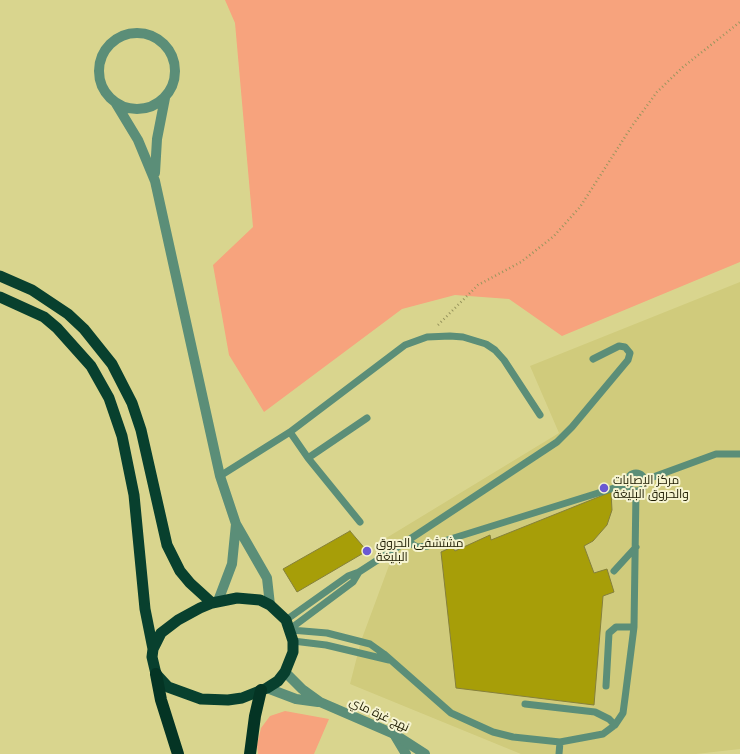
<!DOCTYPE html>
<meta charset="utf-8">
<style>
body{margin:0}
canvas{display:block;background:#d9d58e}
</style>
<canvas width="740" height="754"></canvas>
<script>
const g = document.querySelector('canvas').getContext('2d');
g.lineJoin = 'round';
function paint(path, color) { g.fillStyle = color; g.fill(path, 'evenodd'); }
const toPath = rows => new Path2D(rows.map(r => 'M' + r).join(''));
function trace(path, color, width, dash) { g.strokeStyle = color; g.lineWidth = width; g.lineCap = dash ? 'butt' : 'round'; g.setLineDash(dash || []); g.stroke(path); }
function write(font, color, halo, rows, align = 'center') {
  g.font = font + ' "Varela Round",Cairo,sans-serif'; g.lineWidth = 4; g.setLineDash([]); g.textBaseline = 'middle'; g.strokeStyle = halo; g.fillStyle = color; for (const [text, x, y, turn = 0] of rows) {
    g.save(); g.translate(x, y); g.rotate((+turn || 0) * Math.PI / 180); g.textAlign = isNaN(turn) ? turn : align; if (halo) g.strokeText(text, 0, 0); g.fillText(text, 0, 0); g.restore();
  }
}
paint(toPath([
 [740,282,740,749,696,754,521,754,350,684,361,641,391,560,378,543,559,433,530,366]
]), '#d0cb7c');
paint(toPath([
 [225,0,740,0,740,262,562,336,509,299,455,295,402,309,264,412,229,355,213,265,253,227,235,23],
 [285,711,329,719,314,754,258,754,257,745,261,728,270,716]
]), '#f7a37d');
const building = toPath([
 [611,492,612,510,607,525,593,541,584,546,594,573,607,569,614,592,603,596,594,705,456,688,441,552,452,547,455,551,490,535,491,540,611,492],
 [350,531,367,551,297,592,283,569,350,531]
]);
paint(building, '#a79e08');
trace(building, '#85803b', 1);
trace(toPath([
 [438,325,478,285,521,262,554,236,580,207,632,126,657,92,683,67,740,22]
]), '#98955d', 2.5, [1, 3]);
trace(toPath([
 [290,432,308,458,360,522],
 [308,458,367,418],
 '627 482a9 9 0 1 1 18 0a9 9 0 1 1-18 0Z',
 [220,476,290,432,405,345,427,337,450,336,463,337,486,344,495,350,504,360,540,415],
 [645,480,716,454,740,454],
 [407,541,417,547,428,546,627,484],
 [614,571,636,547],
 [286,620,348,576,359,572,407,541,557,442,572,427,628,360,630,353,625,347,619,346,593,359],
 [290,629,353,582,359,572],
 [291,630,327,633,370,644,384,654,451,713,493,732,513,737,560,742,603,734,615,725,623,713,625,698,634,627,636,491],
 [293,641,326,645,389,660],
 [606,686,609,633,616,627,634,627],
 [525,704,595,712,609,719,615,725],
 [559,754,560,742]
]), '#5b8e78', 7);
trace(toPath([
 '99 71a38 38 0 1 1 76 0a38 38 0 1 1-76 0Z',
 [115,102,138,140,155,181,220,476,236,524,267,578,270,605],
 [155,173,157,139,165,98],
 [218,601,232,564,236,524],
 [394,734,406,754]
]), '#5b8e78', 10);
trace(toPath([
 [285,672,302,689,320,702,394,734,425,754],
 [267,688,296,699,318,702]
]), '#5b8e78', 10);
trace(toPath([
 [0,276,32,290,68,314,84,329,112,364,132,403,141,430,167,545,180,571,190,583,212,603],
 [0,297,44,317,57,328,91,366,109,398,122,436,134,495,145,609,153,649],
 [237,598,260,600,270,605,286,620,293,641,293,652,285,672,278,681,267,688,242,698,228,700,201,699,168,687,156,674,152,657,153,649,161,633,178,620,200,608,212,603,237,598]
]), '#08402e', 11);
trace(toPath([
 [156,674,161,700,178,754],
 [250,754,255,716,261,690]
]), '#043424', 12);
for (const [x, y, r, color] of [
 [604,488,5,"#6a59d2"],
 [367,551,5,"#6a59d2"]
]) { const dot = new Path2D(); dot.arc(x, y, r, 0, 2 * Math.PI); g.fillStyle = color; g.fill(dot); trace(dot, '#f6f4d1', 1.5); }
write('12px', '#1c1a00', '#f6f4d1', [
 ["مركز الإصابات",613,481],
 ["والحروق البليغة",613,495],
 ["مشتشفى الحروق",376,544],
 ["البليغة",376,558]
], 'left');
write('12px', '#1c1a00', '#f6f4d1', [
 ["نهج غرة ماي",379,715,25]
]);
</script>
